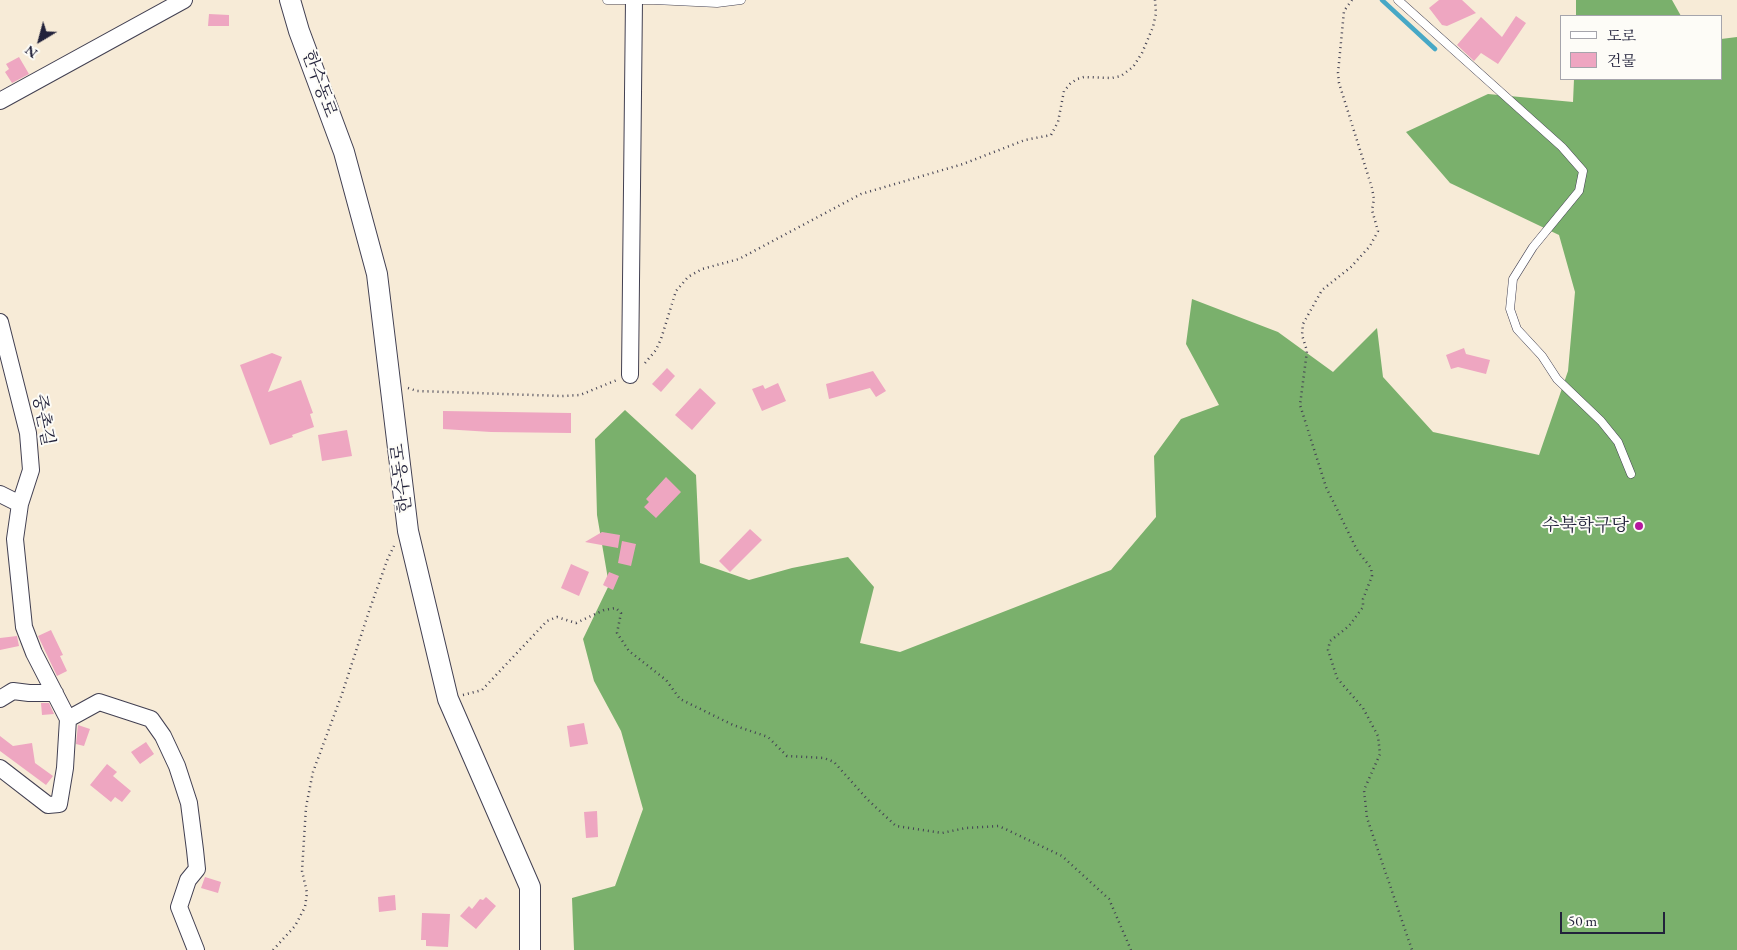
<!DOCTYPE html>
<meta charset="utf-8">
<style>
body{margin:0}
#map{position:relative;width:1737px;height:950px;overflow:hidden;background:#f7ebd7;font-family:"EB Garamond","Noto Serif KR",serif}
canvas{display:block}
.legend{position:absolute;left:1560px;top:15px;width:162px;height:65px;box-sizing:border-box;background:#fdfcf7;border:1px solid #a5a5ac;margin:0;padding:6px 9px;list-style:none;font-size:15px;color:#22223b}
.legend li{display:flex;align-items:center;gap:10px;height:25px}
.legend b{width:25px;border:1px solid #a5a5ac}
.north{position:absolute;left:15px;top:15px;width:50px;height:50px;-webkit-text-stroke:4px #fdfcf7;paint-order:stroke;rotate:217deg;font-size:14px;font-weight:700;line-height:20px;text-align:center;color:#22223b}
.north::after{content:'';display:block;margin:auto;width:18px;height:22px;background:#22223b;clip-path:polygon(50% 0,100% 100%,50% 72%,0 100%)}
.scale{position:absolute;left:1560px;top:912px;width:105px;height:22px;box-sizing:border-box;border:2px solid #22223b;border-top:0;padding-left:6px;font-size:15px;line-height:18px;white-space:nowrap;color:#22223b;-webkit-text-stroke:4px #fdfcf7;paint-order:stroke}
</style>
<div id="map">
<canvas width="1737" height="950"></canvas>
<ul class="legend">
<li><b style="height:6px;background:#fff"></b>도로</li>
<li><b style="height:14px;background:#eea6c1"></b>건물</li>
</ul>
<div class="north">N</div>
<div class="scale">50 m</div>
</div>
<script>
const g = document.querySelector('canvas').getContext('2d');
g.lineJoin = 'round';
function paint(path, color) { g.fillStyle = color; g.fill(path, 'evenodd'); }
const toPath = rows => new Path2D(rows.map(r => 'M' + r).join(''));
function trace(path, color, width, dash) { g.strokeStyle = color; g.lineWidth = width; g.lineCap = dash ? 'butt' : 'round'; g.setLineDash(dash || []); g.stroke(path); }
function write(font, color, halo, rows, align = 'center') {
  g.font = font + ' "EB Garamond","Noto Serif KR",serif'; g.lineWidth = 4; g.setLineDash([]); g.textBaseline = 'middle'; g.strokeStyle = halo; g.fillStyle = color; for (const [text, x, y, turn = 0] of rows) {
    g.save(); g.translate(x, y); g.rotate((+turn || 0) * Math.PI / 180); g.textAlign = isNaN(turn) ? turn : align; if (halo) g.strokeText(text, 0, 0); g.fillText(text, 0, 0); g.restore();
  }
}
paint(toPath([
 [1576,0,1672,0,1681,16,1576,16],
 [1737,37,1737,950,574,950,572,898,615,886,643,809,621,731,594,681,583,639,609,585,597,515,595,439,625,410,696,475,700,563,749,580,792,568,848,557,874,587,860,643,900,652,1111,570,1156,517,1154,456,1181,419,1219,405,1186,344,1192,299,1278,332,1333,372,1377,328,1383,377,1433,432,1539,455,1568,371,1575,292,1559,235,1450,183,1406,132,1488,94,1573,102,1574,79,1721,79,1721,39]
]), '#7ab06c');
trace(toPath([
 [1382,0,1435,49]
]), '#47a8c6', 4.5);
paint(toPath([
 [1439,0,1462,0,1476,13,1447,26,1442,25,1429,8],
 [209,14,229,15,229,26,208,26],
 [1516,16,1526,23,1498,64,1481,53,1474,61,1457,45,1481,17,1502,37],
 [19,57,29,74,12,83,5,72,9,69,6,64],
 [1464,348,1466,354,1490,360,1486,374,1458,367,1451,369,1446,355],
 [272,353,282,357,268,392,301,380,313,413,310,414,314,427,292,435,293,437,270,445,240,365],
 [667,368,675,376,661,392,652,384],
 [873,371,886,391,876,397,870,388,829,399,826,384],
 [778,383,786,401,762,411,752,389,763,385,765,389],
 [700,388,716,403,692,430,675,415],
 [443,411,571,413,571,433,491,432,443,429],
 [347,430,352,456,322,461,318,435],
 [666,477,681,492,656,518,644,507,649,502,646,499],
 [750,529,762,540,730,572,719,561],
 [602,532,620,535,618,548,585,542],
 [622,541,636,544,631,566,618,563],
 [571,564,589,572,579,596,561,588],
 [609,572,619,576,613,590,603,585],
 [51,630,63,655,60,656,67,671,57,676,38,636],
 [17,636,19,646,0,650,0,638],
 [41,703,49,703,54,714,42,715],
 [584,723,588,744,570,747,567,726],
 [78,725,90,729,84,746,76,744],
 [0,736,13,746,32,743,35,763,53,776,46,785,0,751],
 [146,742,154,754,140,764,131,752],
 [107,764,117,772,113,776,131,791,122,802,115,797,111,802,90,785],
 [597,811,598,837,586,838,584,812],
 [205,877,221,882,218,893,201,888],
 [395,895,396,910,379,912,378,897],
 [486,897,496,906,476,929,460,916,469,906,472,909,480,899,483,900],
 [422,913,450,914,448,947,426,946,426,940,421,940]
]), '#eea6c1');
const service = toPath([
 [607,0,652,0],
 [654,0,717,3,741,0],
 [1398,0,1562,147,1583,171,1579,191,1533,247,1513,279,1510,309,1517,329,1542,356,1557,379,1601,421,1618,442,1631,474]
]);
const minor = toPath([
 [0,101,184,0],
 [0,322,28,433,31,470,20,504,0,494],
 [630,375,634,0],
 [0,699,13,691,29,693,55,693],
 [68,719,99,702,151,719,163,736,177,766,189,803,195,850,197,869,188,880,179,907,196,950],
 [0,768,48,805,59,804,65,768,68,719,34,653,24,627,15,539,20,504]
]);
const tertiary = toPath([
 [290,0,299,31,344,152,377,274,408,531,448,699,530,887,530,950]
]);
trace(service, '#424052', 9);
trace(minor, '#424052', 18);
trace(tertiary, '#424052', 22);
trace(toPath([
 [1352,0,1344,11,1338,73,1339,83,1372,188,1374,199,1372,210,1378,231,1370,246,1351,267,1322,290,1303,324,1302,335,1307,351,1300,405,1326,487,1357,550,1371,568,1372,576,1363,599,1363,607,1349,626,1330,641,1328,650,1337,678,1363,708,1378,736,1380,754,1364,790,1367,818,1412,950],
 [645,363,656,350,661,339,676,291,688,277,702,269,739,259,861,194,963,164,1025,140,1051,135,1058,122,1064,91,1070,84,1077,79,1084,77,1112,78,1121,76,1133,67,1142,53,1153,27,1156,13,1155,0],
 [408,388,417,391,562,396,580,395,617,380],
 [463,695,482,690,547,621,557,617,576,623,604,610,616,608,621,613,617,633,629,651,666,680,680,699,733,725,768,737,787,756,824,758,834,762,868,800,896,826,942,833,966,828,999,826,1062,856,1109,899,1131,950],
 [273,950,295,926,305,907,307,893,302,871,306,807,313,772,342,694,368,614,388,558,394,546]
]), '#424052', 2.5, [1, 4]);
trace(service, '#fff', 8);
trace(minor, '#fff', 16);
trace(tertiary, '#fff', 20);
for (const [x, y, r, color] of [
 [1639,526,5,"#b5179e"]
]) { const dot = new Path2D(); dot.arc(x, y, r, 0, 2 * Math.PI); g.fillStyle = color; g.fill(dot); trace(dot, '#fdfcf7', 2); }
write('18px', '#22223b', '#fdfcf7', [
 ["한수동로",319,84,70],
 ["중촌길",43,420,79],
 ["한수동로",402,478,-97]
]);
write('18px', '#22223b', '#fdfcf7', [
 ["수북학구당",1629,526]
], 'right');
</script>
